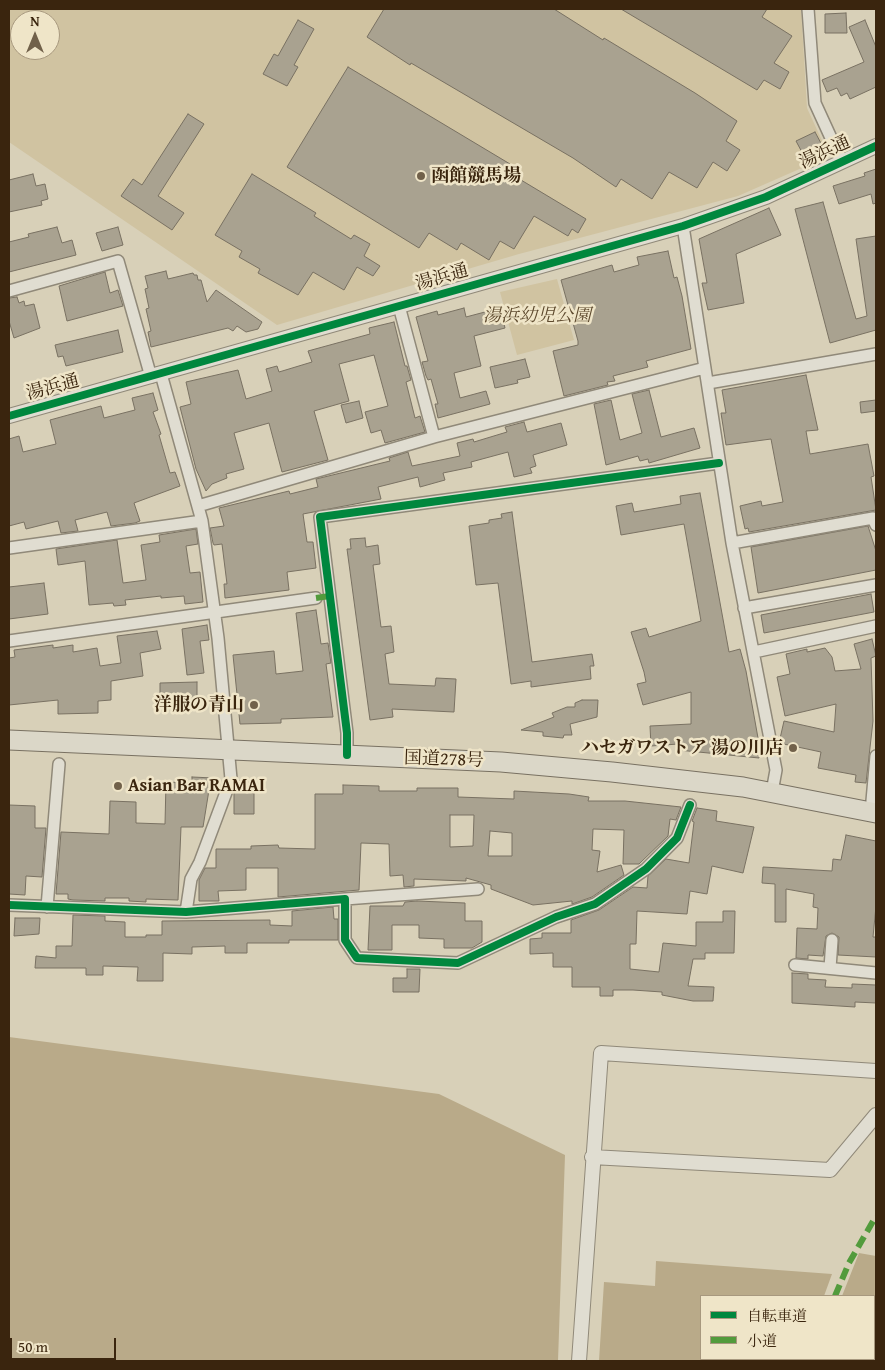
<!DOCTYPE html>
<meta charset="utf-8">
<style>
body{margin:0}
#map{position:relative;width:885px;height:1370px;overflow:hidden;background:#d8d0b8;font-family:"Gentium Book Plus","Noto Serif JP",serif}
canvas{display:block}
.frame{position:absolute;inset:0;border:10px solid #3a250e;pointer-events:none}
.legend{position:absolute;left:700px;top:1295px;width:175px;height:65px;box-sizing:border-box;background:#efe5c8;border:1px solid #a7987e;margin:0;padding:6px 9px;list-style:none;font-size:15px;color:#3a250e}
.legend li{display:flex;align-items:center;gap:10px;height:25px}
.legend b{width:25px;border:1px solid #a7987e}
.north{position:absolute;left:10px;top:10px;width:50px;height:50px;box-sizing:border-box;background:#efe5c8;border:1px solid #a7987e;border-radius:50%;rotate:0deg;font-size:14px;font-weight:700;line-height:20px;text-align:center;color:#3a250e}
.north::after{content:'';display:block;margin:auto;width:18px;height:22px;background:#71614a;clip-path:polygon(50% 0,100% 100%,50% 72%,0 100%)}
.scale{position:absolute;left:10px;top:1338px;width:106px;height:22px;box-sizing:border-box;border:2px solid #3a250e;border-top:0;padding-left:6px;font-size:15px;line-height:18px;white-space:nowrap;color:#3a250e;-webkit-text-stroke:4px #efe5c8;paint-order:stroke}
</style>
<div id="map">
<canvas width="885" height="1370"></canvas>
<div class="frame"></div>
<ul class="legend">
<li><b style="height:6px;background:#00873e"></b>自転車道</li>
<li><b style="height:6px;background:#529b3c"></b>小道</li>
</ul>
<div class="north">N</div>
<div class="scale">50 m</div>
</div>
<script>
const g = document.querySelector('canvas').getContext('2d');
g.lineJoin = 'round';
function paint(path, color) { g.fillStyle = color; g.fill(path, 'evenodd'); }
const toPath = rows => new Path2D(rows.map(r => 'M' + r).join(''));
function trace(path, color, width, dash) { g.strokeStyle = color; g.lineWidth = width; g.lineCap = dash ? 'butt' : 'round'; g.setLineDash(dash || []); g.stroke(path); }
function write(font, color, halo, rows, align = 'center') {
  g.font = font + ' "Gentium Book Plus","Noto Serif JP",serif'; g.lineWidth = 5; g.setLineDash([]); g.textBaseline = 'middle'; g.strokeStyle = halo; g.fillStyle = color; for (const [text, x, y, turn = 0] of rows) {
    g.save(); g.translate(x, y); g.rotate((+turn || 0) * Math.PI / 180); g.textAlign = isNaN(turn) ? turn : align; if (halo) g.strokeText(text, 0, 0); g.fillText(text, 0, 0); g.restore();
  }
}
paint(toPath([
 [9,9,801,9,807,108,829,156,738,196,519,254,277,325,9,142],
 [20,20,50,20,50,50,20,50],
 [557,279,574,340,517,355,500,292]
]), '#d0c3a1');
paint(toPath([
 [9,1037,439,1094,565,1155,558,1361,9,1361],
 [859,1253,876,1256,876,1361,837,1361,837,1359,874,1359,874,1296,842,1296],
 [656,1261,832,1274,824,1296,701,1296,701,1359,821,1359,820,1361,599,1361,604,1282,655,1286]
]), '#b9aa89');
const building = toPath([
 [384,9,554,9,603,40,604,38,695,93,737,121,726,141,740,150,727,171,713,162,697,188,669,172,652,199,621,179,616,187,573,158,411,63,410,65,367,37,384,9],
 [621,9,767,9,762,17,792,36,774,63,789,72,780,89,764,80,757,90,621,9],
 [846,13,847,33,825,33,825,14,846,13],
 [298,20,314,29,294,65,298,67,287,86,263,74,274,54,278,56,298,20],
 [865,20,876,47,876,87,850,99,847,93,841,96,837,88,827,92,822,80,864,62,849,27,865,20],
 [348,67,510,164,506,171,586,219,578,233,572,229,568,236,534,216,514,249,500,241,489,260,461,243,457,250,429,233,419,248,287,167,348,67],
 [188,114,204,124,158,196,184,213,172,230,121,196,133,179,142,185,188,114],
 [815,132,823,147,804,156,796,141,815,132],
 [876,169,876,203,873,204,871,194,839,204,833,186,865,176,864,173,876,169],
 [33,174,36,186,45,184,48,199,41,201,42,205,9,212,9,180,33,174],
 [252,174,316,213,314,216,351,239,354,235,370,244,364,256,380,266,373,276,357,267,344,290,313,272,298,295,258,273,260,269,239,257,242,251,215,235,252,174],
 [823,202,856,319,867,316,856,239,876,236,876,330,830,343,795,209,823,202],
 [769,208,781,235,736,254,744,303,708,310,702,283,707,283,699,239,769,208],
 [57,227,62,243,72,240,76,255,9,272,9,242,29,237,28,234,57,227],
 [118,227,123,245,102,251,96,233,118,227],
 [668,251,674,278,677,277,682,296,691,349,646,361,648,367,613,376,615,381,607,382,608,385,564,396,553,351,578,345,578,341,561,280,612,265,614,272,639,265,637,257,668,251],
 [166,271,168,279,193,273,194,275,197,275,198,280,201,280,207,302,216,290,262,322,258,329,246,332,237,326,233,331,228,328,151,347,148,332,151,331,146,309,149,308,145,289,148,288,145,276,166,271],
 [105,272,110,293,118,290,123,306,67,321,59,286,105,272],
 [17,297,19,303,24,301,25,306,34,304,40,328,14,338,9,321,9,298,17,297],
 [464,308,466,317,500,308,505,328,474,336,481,366,454,373,460,398,486,391,490,404,438,418,435,404,438,404,431,379,428,380,426,376,422,362,428,361,416,317,437,311,438,315,464,308],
 [394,322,405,366,407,366,411,380,406,382,415,418,420,416,425,432,385,443,381,430,371,433,365,412,388,406,374,355,339,364,349,401,314,411,328,460,282,472,269,423,234,433,244,469,226,474,227,478,212,484,206,491,196,469,180,407,191,404,186,382,238,370,246,399,272,391,266,369,277,366,279,372,312,362,308,351,370,334,369,328,394,322],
 [118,330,123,352,66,366,63,356,58,357,55,345,118,330],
 [525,359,530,377,517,380,518,383,495,388,490,367,525,359],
 [806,375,818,430,806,431,810,454,868,444,874,476,871,477,876,510,749,532,748,528,745,529,740,506,761,501,762,506,783,502,778,476,771,439,726,445,721,413,726,413,722,390,806,375],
 [649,390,661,437,694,428,700,448,649,463,648,459,640,461,638,456,606,465,594,404,611,400,620,440,642,433,632,394,649,390],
 [153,393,158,410,153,412,161,434,159,435,170,473,175,472,180,486,134,503,140,521,135,523,111,526,107,512,75,520,78,531,61,533,58,521,26,529,24,522,9,526,9,439,19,436,23,452,56,444,50,420,101,406,104,418,135,410,132,398,153,393],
 [876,400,876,411,861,413,860,402,876,400],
 [359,401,363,418,346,423,341,405,359,401],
 [524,422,527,432,561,423,567,445,533,455,536,466,530,468,532,473,514,477,508,452,471,462,472,467,443,473,445,480,420,487,418,477,378,487,381,499,303,514,307,542,313,542,316,568,287,572,289,590,225,598,224,584,227,584,222,544,214,545,213,543,210,528,224,526,219,508,289,491,290,494,318,487,316,479,390,461,389,458,408,452,412,466,460,456,457,443,473,439,474,442,507,432,505,427,524,422],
 [700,493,729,652,740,649,746,671,758,738,761,738,759,758,678,750,678,744,651,746,650,726,691,724,691,692,643,705,637,684,646,682,644,672,631,632,646,628,649,637,701,621,684,524,621,535,616,506,632,503,634,512,681,504,680,496,700,493],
 [512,512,532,662,592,654,594,666,590,666,591,679,531,687,531,681,511,684,498,583,476,585,469,526,489,523,489,520,502,518,501,514,512,512],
 [868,526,876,551,876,570,758,593,751,547,868,526],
 [196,529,198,544,186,546,190,573,200,572,203,602,185,604,184,596,161,598,161,596,125,600,126,605,114,606,113,603,89,605,85,561,58,565,56,549,117,540,123,583,146,580,141,545,160,542,159,535,196,529],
 [365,538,366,547,378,545,380,564,373,565,381,627,391,626,394,652,385,654,389,684,435,686,436,678,456,679,454,712,392,709,393,717,370,720,347,549,351,549,350,539,365,538],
 [44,583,48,614,9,619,9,587,44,583],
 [871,594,874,612,764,633,761,615,871,594],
 [316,610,321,644,328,643,331,663,326,664,333,717,281,719,281,723,240,724,233,655,274,651,276,674,303,671,296,613,316,610],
 [207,625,209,640,200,641,204,673,187,675,182,629,207,625],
 [157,631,161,649,140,653,143,676,111,681,111,700,98,701,98,713,58,714,58,700,9,705,9,658,15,657,14,650,53,645,53,648,73,645,73,652,97,648,100,666,121,663,117,636,157,631],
 [872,639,876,656,871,658,873,721,866,783,855,782,856,775,818,768,821,752,779,743,784,721,834,732,836,704,785,716,777,677,790,674,786,654,807,649,807,652,825,648,832,657,835,671,861,669,854,644,872,639],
 [197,682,197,704,160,705,160,683,197,682],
 [582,700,598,700,597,717,570,724,572,735,564,735,563,738,543,736,543,732,521,730,554,717,552,713,567,707,575,707,575,703,582,700],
 [192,777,213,778,212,790,209,790,203,827,181,827,178,900,146,899,146,902,129,901,129,898,105,898,105,901,73,900,68,899,68,894,56,894,61,832,109,834,110,801,136,802,136,823,165,824,166,782,192,783,192,777],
 [254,780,254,814,234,814,234,792,239,790,239,781,254,780],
 [343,785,379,786,379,791,417,791,417,788,458,788,458,797,514,799,514,791,569,794,589,797,588,801,625,801,681,807,676,820,670,819,668,836,639,864,623,864,624,830,593,829,592,850,600,851,597,872,621,865,624,875,592,897,572,904,572,901,533,905,491,889,491,885,466,878,466,881,414,879,414,886,404,887,403,875,390,876,389,844,361,843,359,890,278,897,278,868,246,868,246,890,218,891,219,901,199,901,199,880,205,868,216,868,216,849,251,849,251,846,278,845,279,848,315,849,315,794,343,794,343,785],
 [450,815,474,815,473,846,450,847,450,815],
 [490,831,512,833,512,856,488,856,490,831],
 [9,805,35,806,35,828,46,828,42,877,26,876,25,895,9,894,9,805],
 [697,808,717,811,716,821,754,827,743,873,712,866,707,894,690,891,687,914,637,911,636,944,630,944,630,969,659,972,663,943,696,946,696,922,723,922,723,911,735,911,734,953,705,953,705,959,693,959,688,986,714,987,713,1001,693,1001,662,995,662,992,633,990,613,990,613,996,600,996,600,987,572,987,572,967,553,967,553,953,530,954,530,939,542,938,542,933,571,933,571,920,599,910,633,887,647,888,648,876,666,859,689,863,694,822,692,821,697,808],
 [846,835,876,841,876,906,873,937,876,937,876,957,838,955,839,937,832,933,826,936,823,956,808,955,808,959,796,958,797,928,817,929,818,908,813,907,814,894,786,889,786,922,775,922,775,884,762,883,763,867,832,871,833,859,841,860,846,835],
 [417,901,465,903,465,921,482,921,482,942,472,948,444,948,444,939,419,938,419,925,392,925,392,950,368,950,370,906,403,906,405,902,417,901],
 [333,907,334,919,338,919,338,940,289,940,289,943,247,943,247,953,225,953,225,946,192,947,192,954,163,953,163,981,137,981,138,967,103,966,103,975,86,975,86,968,35,968,36,956,56,958,56,946,72,946,73,915,105,916,105,921,125,922,125,937,146,937,146,935,162,935,162,921,270,920,270,925,292,926,292,911,333,907],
 [15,918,40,918,39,934,14,936,15,918],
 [407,969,420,969,419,992,393,992,393,978,407,978,407,969],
 [792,973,808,974,808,979,826,980,825,987,852,988,852,984,876,985,876,1003,855,1002,855,1007,792,1003,792,973]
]);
paint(building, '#a9a290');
trace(building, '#797162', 1);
const minor = toPath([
 [808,9,815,103,842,162],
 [683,226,732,543,776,770,772,792],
 [9,291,118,261,151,377],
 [399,306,434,437],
 [161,374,202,521,218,638,231,779,200,862,191,879,186,912],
 [708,383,876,354],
 [198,506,434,437,705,368],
 [732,543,873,518,876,525],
 [9,548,202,521],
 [744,608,876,585],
 [9,641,316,598],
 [754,652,876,626],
 [347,755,347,733,320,517,719,463],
 [871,812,876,756],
 [345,899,478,889],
 [9,905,186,912,345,899,345,940,357,958,458,963,556,917,595,904,646,869,677,838,690,805],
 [47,907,59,764],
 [795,965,876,973],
 [830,968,832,940]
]);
const tertiary = toPath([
 [9,416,683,226,766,197,876,146],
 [592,1157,830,1170,876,1115],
 [579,1361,601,1053,876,1071]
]);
const trunk = toPath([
 [9,740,501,762,612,772,743,787,876,813]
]);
trace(minor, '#908979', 14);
trace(tertiary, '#908979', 16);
trace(trunk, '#797162', 21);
trace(minor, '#e0ddd1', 11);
trace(tertiary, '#e0ddd1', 14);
trace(trunk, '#dbd7c8', 19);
trace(toPath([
 [316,598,330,596],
 [835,1296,849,1263,876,1216],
 [831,1361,831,1359]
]), '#529b3c', 6, [12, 6]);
trace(toPath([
 [9,416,683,226,766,197,876,146],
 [347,755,347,733,320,517,719,463],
 [9,905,186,912,345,899,345,940,357,958,458,963,556,917,595,904,646,869,677,838,690,805]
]), '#00873e', 8);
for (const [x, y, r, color] of [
 [421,176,5,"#71614a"],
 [254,705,5,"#71614a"],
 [793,748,5,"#71614a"],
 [118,786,5,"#71614a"]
]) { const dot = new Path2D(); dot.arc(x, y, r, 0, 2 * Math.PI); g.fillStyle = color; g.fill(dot); trace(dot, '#efe5c8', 2); }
write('18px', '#3a250e', '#efe5c8', [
 ["湯浜通",825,153,-25],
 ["湯浜通",442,278,-16],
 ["湯浜通",53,388,-15],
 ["国道278号",444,760,2]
]);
write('bold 18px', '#3a250e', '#efe5c8', [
 ["函館競馬場",431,176],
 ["洋服の青山",244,705,"right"],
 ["ハセガワストア 湯の川店",783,748,"right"],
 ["Asian Bar RAMAI",128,786]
], 'left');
write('italic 18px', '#5e4a2e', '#efe5c8', [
 ["湯浜幼児公園",537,316]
]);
</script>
